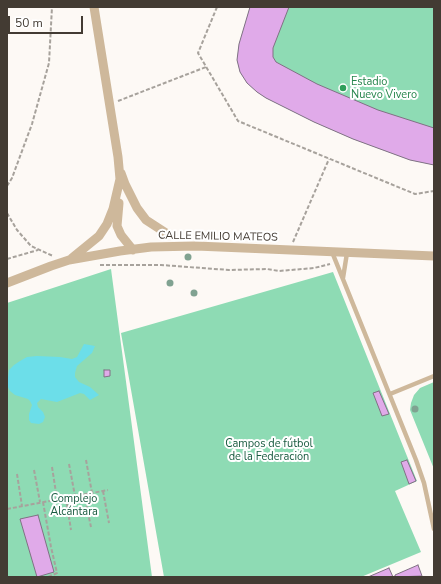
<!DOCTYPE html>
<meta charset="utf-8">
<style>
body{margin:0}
#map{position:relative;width:441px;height:584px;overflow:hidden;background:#fdf9f5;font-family:"Nunito Sans",sans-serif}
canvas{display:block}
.frame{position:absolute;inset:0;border:8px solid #433b33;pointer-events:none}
.scale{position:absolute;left:8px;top:16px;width:75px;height:18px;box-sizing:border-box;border:2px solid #433b33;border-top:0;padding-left:5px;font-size:12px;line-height:14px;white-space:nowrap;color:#433b33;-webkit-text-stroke:3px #fff;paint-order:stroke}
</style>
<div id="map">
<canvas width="441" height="584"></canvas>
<div class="frame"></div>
<div class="scale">50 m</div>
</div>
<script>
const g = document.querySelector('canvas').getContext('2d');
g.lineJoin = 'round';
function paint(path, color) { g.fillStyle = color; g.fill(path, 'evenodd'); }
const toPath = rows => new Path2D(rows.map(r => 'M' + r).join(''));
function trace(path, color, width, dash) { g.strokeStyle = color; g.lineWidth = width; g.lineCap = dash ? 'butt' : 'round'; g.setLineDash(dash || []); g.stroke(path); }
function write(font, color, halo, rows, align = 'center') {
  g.font = font + ' "Nunito Sans",sans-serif'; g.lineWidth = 4; g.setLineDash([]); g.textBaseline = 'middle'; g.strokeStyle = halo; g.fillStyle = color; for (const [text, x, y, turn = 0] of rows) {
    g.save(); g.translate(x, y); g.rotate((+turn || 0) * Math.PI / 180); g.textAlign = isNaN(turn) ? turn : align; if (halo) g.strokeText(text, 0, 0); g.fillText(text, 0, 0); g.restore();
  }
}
paint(toPath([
 [250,7,434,7,434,165,410,160,353,139,314,122,266,98,257,92,247,83,240,72,237,60,239,44],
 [111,269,152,577,7,577,7,303],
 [333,272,417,481,395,491,421,552,361,577,164,577,121,333],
 [434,382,434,469,410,410,411,403,414,395,420,388]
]), '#8edbb4');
paint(toPath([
 [84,344,95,346,92,353,77,366,75,373,75,377,79,382,90,387,99,395,90,400,84,394,80,393,57,402,41,399,37,403,38,407,43,412,45,417,43,422,39,424,31,423,29,420,29,414,32,405,30,401,28,399,15,395,10,391,7,385,9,370,14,365,20,361,27,357,37,356,60,357,72,359,77,357]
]), '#6cdee9');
const building = toPath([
 [250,7,289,7,273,48,273,57,276,62,317,84,378,110,434,128,434,165,410,160,353,139,314,122,266,98,257,92,247,83,240,72,237,60,239,44,250,7],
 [104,370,110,370,110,376,104,377,104,370],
 [379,391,389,414,382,416,373,393,379,391],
 [407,460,416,481,409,484,401,462,407,460],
 [38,515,54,572,37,577,20,519,38,515],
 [418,565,422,576,395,577,395,575,418,565],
 [389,568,393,577,368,577,389,568]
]);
paint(building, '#e0aae9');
trace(building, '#817184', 1);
trace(toPath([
 [217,7,198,53,238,121,415,194,434,191],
 [118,101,206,67],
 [7,186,12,178,32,124,49,63,52,7],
 [7,213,17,230,31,246,53,256],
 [293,242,329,159],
 [7,259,38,250],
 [100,265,161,265,229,270,267,269,279,271,314,268,330,264],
 [86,460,92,493],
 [69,464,75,496],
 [52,467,57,499],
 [34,470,40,502],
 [17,474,22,506],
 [103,491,109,523],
 [84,494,91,527],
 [66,498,71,530],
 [43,502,51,547,57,573,48,577],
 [7,509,108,490]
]), '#a7a29c', 2, [4, 2]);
trace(toPath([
 [332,252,416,460,424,483,434,529],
 [343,278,347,253],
 [390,394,434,376]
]), '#ceb89b', 4.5);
trace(toPath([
 [121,173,125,184,137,208,146,220,166,233],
 [119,203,117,226,121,235,133,250],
 [72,258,99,236,107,224,113,209,120,179,118,157,94,7],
 [7,283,51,266,69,260,120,251,151,247,196,246,434,256]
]), '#ceb89b', 9);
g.fillStyle = '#80a291';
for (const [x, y] of [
 [188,257],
 [170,283],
 [194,293],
 [415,409]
]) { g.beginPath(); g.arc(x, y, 3.5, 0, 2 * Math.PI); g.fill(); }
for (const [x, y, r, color] of [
 [343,88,4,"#2e9e5b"]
]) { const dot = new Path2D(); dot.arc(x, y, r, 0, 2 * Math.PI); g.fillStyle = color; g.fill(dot); trace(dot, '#fff', 1.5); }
write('11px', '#27864d', '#fff', [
 ["Estadio",351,82],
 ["Nuevo Vivero",351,95]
], 'left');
write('11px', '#433b33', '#fff', [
 ["CALLE EMILIO MATEOS",218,237,1]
]);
write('11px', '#195b40', '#fff', [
 ["Campos de fútbol",269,444],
 ["de la Federación",269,457],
 ["Complejo",74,499],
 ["Alcántara",74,512]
]);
</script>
